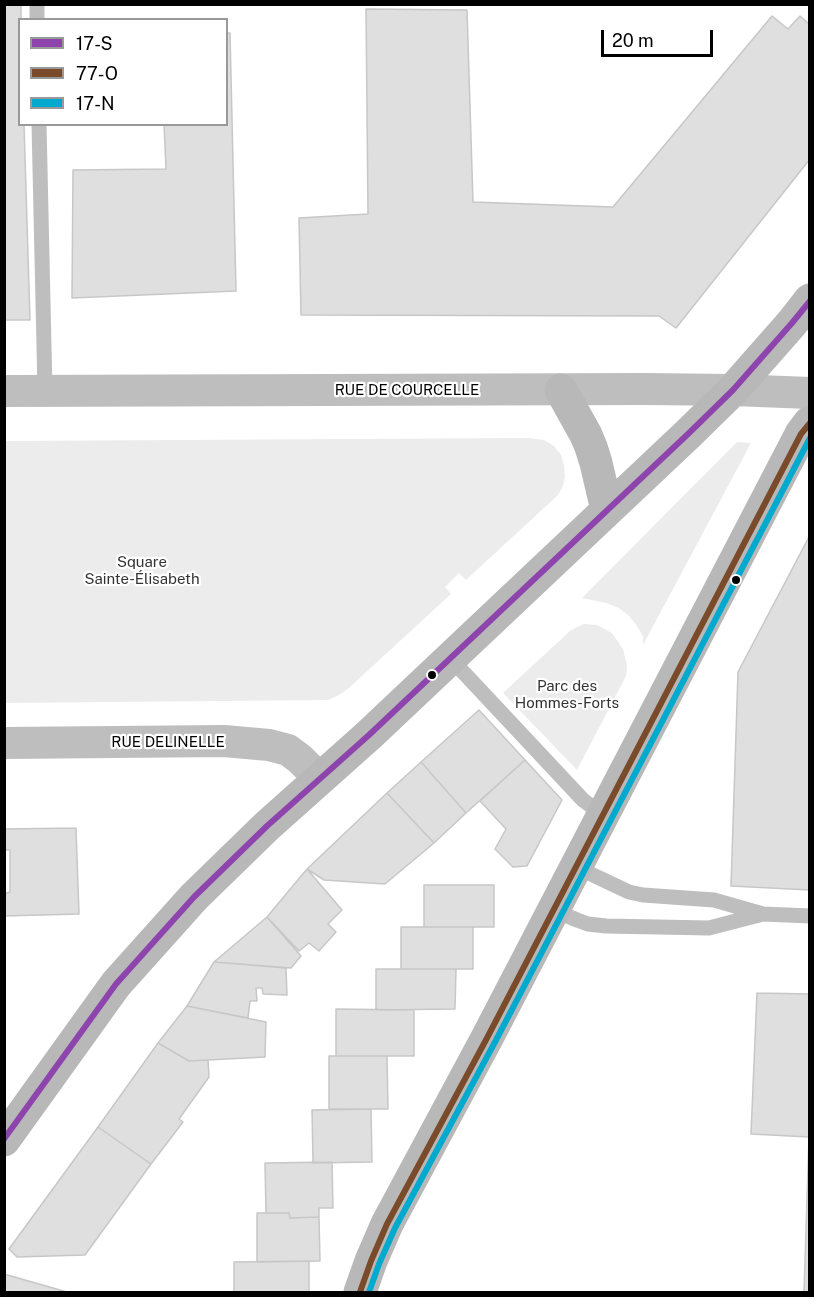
<!DOCTYPE html>
<meta charset="utf-8">
<style>
body{margin:0}
#map{position:relative;width:814px;height:1297px;overflow:hidden;background:#fff;font-family:"Public Sans",sans-serif}
canvas{display:block}
.frame{position:absolute;inset:0;border:6px solid #000;pointer-events:none}
.legend{position:absolute;left:18px;top:18px;width:210px;height:108px;box-sizing:border-box;background:#fff;border:2px solid #999;margin:0;padding:8px 10px;list-style:none;font-size:18px;color:#000}
.legend li{display:flex;align-items:center;gap:12px;height:30px}
.legend b{width:30px;border:2px solid #999}
.scale{position:absolute;left:601px;top:30px;width:112px;height:27px;box-sizing:border-box;border:3px solid #000;border-top:0;padding-left:8px;font-size:18px;line-height:21px;white-space:nowrap;color:#000;-webkit-text-stroke:4px #fff;paint-order:stroke}
</style>
<div id="map">
<canvas width="814" height="1297"></canvas>
<div class="frame"></div>
<ul class="legend">
<li><b style="height:8px;background:#8e44ad"></b>17-S</li>
<li><b style="height:8px;background:#7a4b2a"></b>77-O</li>
<li><b style="height:8px;background:#00a9ce"></b>17-N</li>
</ul>
<div class="scale">20 m</div>
</div>
<script>
const g = document.querySelector('canvas').getContext('2d');
g.lineJoin = 'round';
function paint(path, color) { g.fillStyle = color; g.fill(path, 'evenodd'); }
const toPath = rows => new Path2D(rows.map(r => 'M' + r).join(''));
function trace(path, color, width, dash) { g.strokeStyle = color; g.lineWidth = width; g.lineCap = dash ? 'butt' : 'round'; g.setLineDash(dash || []); g.stroke(path); }
function write(font, color, halo, rows, align = 'center') {
  g.font = font + ' "Public Sans",sans-serif'; g.lineWidth = 4.5; g.setLineDash([]); g.textBaseline = 'middle'; g.strokeStyle = halo; g.fillStyle = color; for (const [text, x, y, turn = 0] of rows) {
    g.save(); g.translate(x, y); g.rotate((+turn || 0) * Math.PI / 180); g.textAlign = isNaN(turn) ? turn : align; if (halo) g.strokeText(text, 0, 0); g.fillText(text, 0, 0); g.restore();
  }
}
paint(toPath([
 [528,438,544,440,554,446,561,455,564,465,565,477,563,486,558,495,466,580,459,573,445,587,451,594,350,687,339,695,328,700,5,703,5,441],
 [737,442,751,443,643,645,643,636,637,626,629,616,619,608,606,603,582,598],
 [584,624,597,625,612,633,623,649,627,666,626,676,577,770,503,693,571,630]
]), '#ececec');
const building = toPath([
 [4,4,21,4,21,20,20,20,20,124,24,124,30,320,4,320,4,4],
 [366,9,467,10,473,202,613,207,772,16,788,29,800,16,810,25,810,159,676,328,659,316,301,315,299,218,368,214,366,9],
 [226,33,230,33,236,291,72,298,73,170,166,169,164,124,226,124,226,33],
 [810,535,810,890,731,886,738,672,810,535],
 [479,710,525,760,466,813,421,762,479,710],
 [525,760,562,800,527,866,513,867,495,849,506,829,480,801,525,760],
 [421,762,466,813,434,843,387,793,421,762],
 [387,793,434,843,385,884,324,880,307,869,387,793],
 [76,828,79,914,4,916,4,894,10,892,10,850,4,850,4,829,76,828],
 [307,869,342,910,328,924,336,932,319,951,309,943,299,951,267,917,307,869],
 [424,885,494,885,494,927,424,927,424,885],
 [267,917,301,956,291,968,214,962,267,917],
 [401,927,473,927,473,969,401,969,401,927],
 [214,962,286,968,287,995,263,994,262,988,256,988,257,1001,250,1001,248,1018,187,1006,214,962],
 [376,969,456,969,455,1009,376,1010,376,969],
 [757,993,810,994,810,1292,804,1292,809,1137,751,1134,757,993],
 [187,1006,266,1022,265,1057,189,1061,158,1043,187,1006],
 [336,1009,414,1010,414,1056,336,1056,336,1009],
 [158,1043,189,1061,208,1060,209,1077,179,1119,183,1122,151,1164,98,1127,158,1043],
 [329,1056,387,1056,388,1109,329,1109,329,1056],
 [371,1109,372,1162,313,1163,312,1110,371,1109],
 [98,1127,151,1164,85,1255,17,1257,9,1249,98,1127],
 [332,1162,333,1208,319,1208,319,1217,290,1218,289,1213,266,1213,265,1163,332,1162],
 [257,1213,289,1213,290,1218,319,1217,320,1261,257,1262,257,1213],
 [309,1261,309,1292,234,1292,234,1262,309,1261],
 [4,1274,67,1292,4,1292,4,1274]
]);
paint(building, '#dfdfdf');
trace(building, '#c7c7c7', 1.5);
trace(toPath([
 [37,4,37,20],
 [39,124,45,391],
 [450,658,583,800,603,815],
 [576,867,629,892,643,895,714,900,763,914,810,916],
 [553,910,577,920,588,924,606,926,709,928,763,914]
]), '#bebebe', 15);
trace(toPath([
 [4,391,645,389,733,390,810,393],
 [4,743,224,741,269,745,288,750,300,759,320,779]
]), '#bebebe', 32);
trace(toPath([
 [561,390,586,435,591,447,596,463,607,510],
 [4,1140,116,984,194,897,267,826,369,735,688,434,733,390,792,323,810,300],
 [360,1292,371,1261,387,1224,487,1038,801,434,810,422]
]), '#b8b8b8', 33);
trace(toPath([
 [4,1139,116,984,194,897,267,826,369,735,688,434,733,390,792,323,810,301]
]), '#8e44ad', 6);
trace(toPath([
 [360,1292,371,1261,387,1224,487,1038,801,434,810,423]
]), '#7a4b2a', 6);
trace(toPath([
 [369,1292,379,1264,395,1228,495,1042,810,438]
]), '#00a9ce', 6);
for (const [x, y, r, color] of [
 [736,580,5,"#000"],
 [432,675,5,"#000"]
]) { const dot = new Path2D(); dot.arc(x, y, r, 0, 2 * Math.PI); g.fillStyle = color; g.fill(dot); trace(dot, '#fff', 2); }
write('15px', '#000', '#fff', [
 ["RUE DE COURCELLE",407,390],
 ["RUE DELINELLE",168,742]
]);
write('15px', '#333', '#fff', [
 ["Square",142,562],
 ["Sainte-Élisabeth",142,579],
 ["Parc des",567,686],
 ["Hommes-Forts",567,703]
]);
</script>
